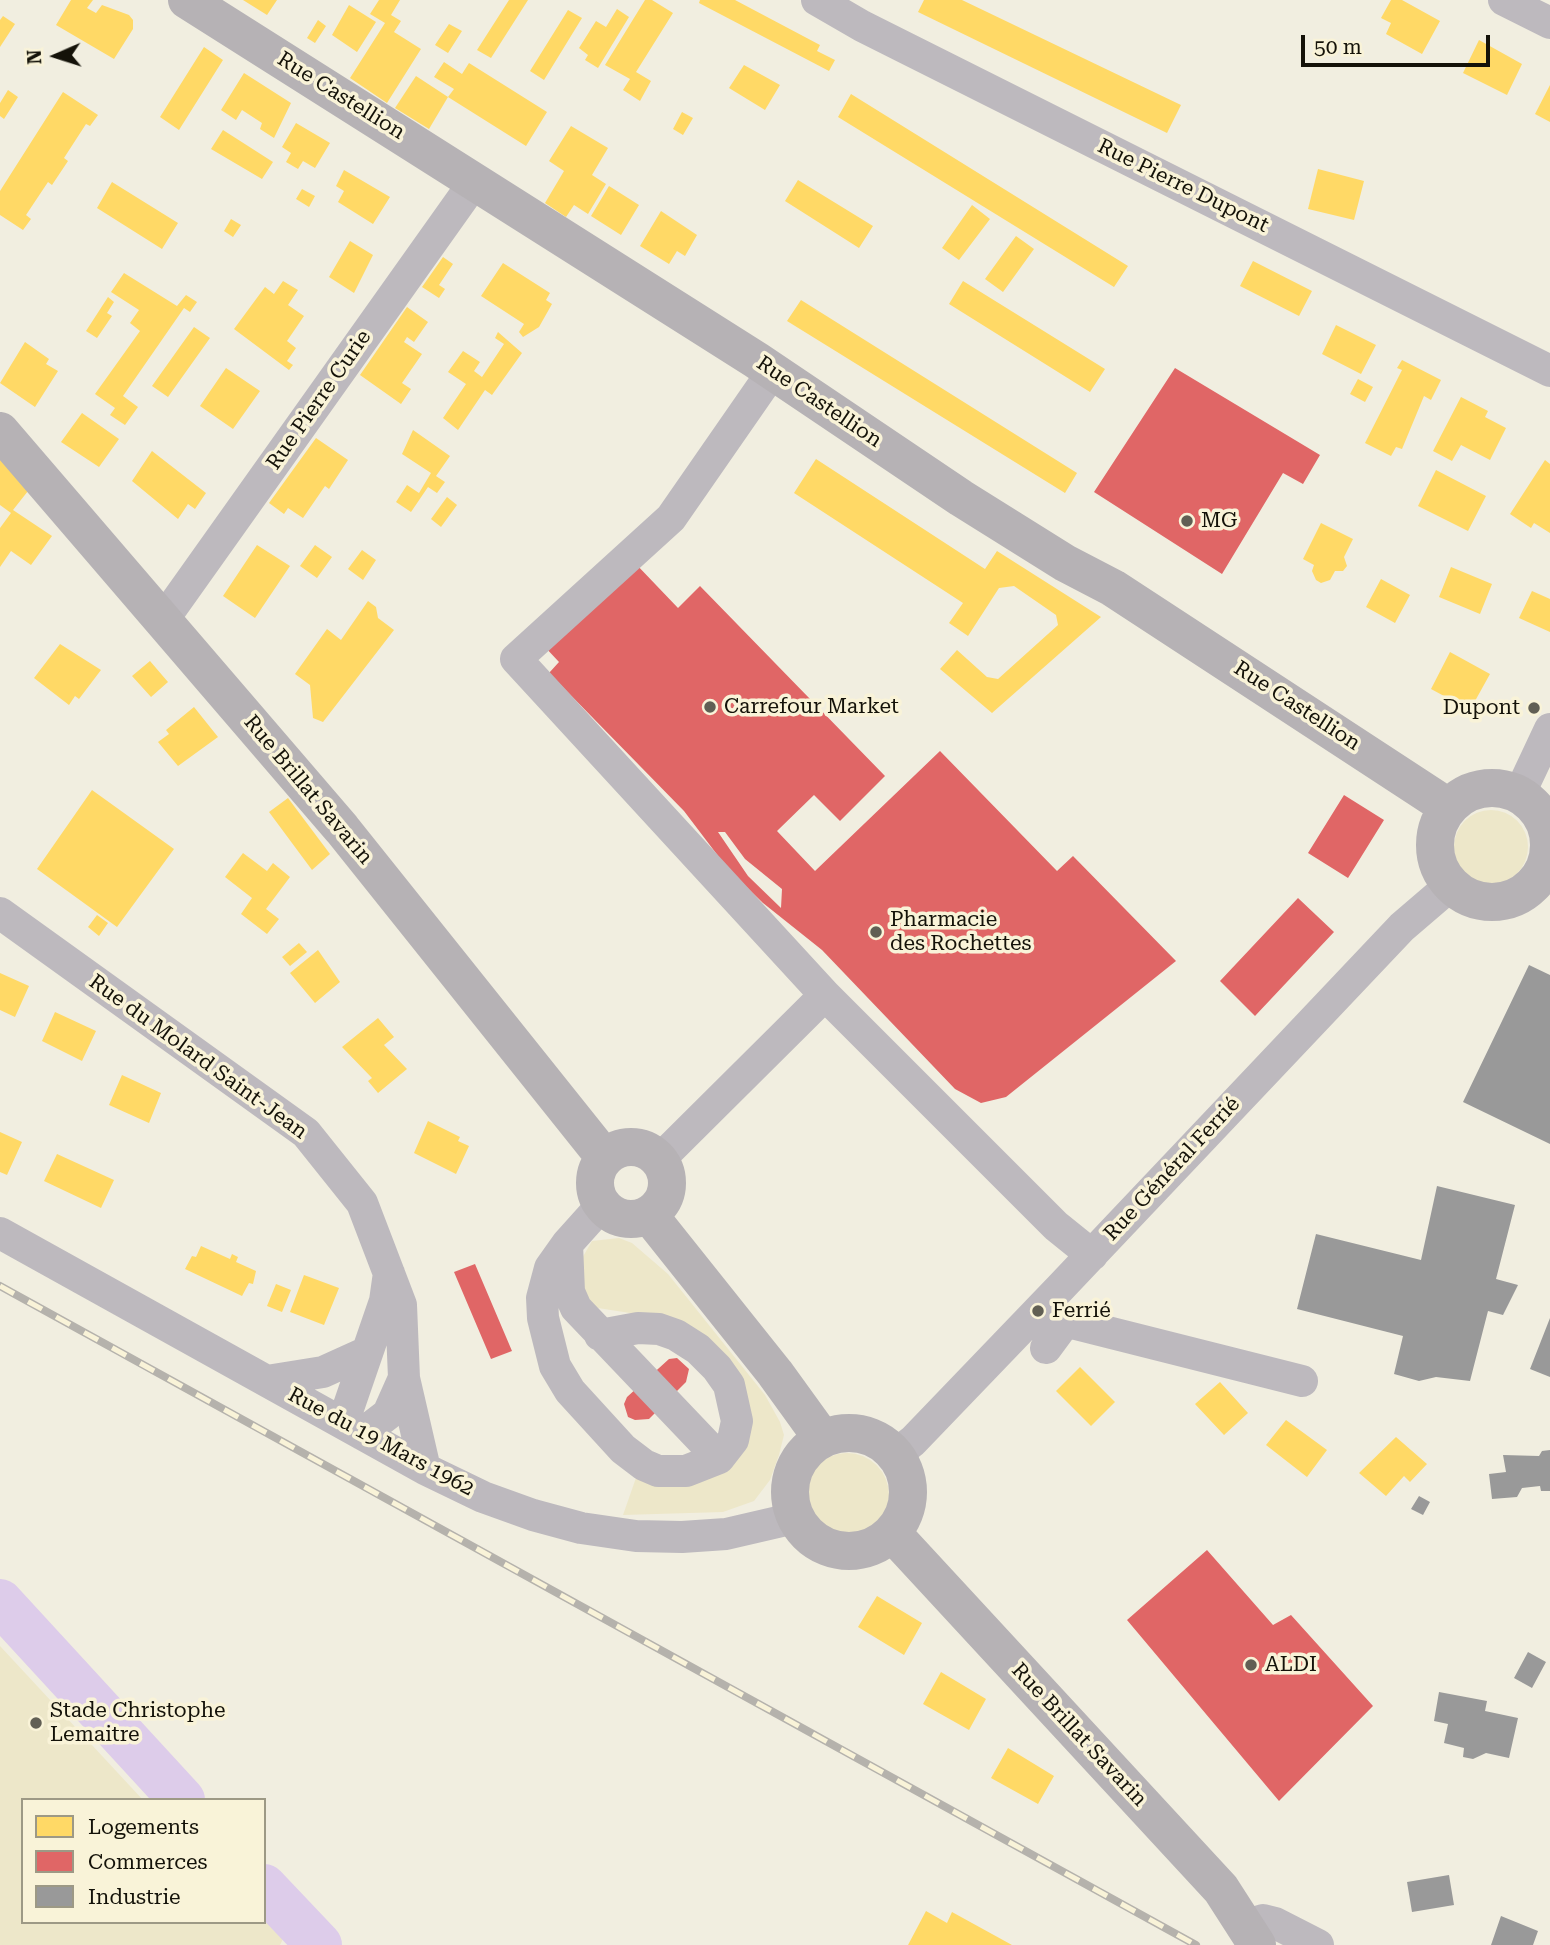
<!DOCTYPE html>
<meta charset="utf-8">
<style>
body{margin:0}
#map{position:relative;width:1550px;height:1945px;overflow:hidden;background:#f1eee0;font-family:"Roboto Serif",serif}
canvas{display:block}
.legend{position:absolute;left:21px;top:1798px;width:245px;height:126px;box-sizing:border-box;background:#f9f3d8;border:2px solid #9d9985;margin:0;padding:9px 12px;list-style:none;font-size:21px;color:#141209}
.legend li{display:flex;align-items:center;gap:14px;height:35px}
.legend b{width:35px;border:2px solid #9d9985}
.north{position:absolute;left:21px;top:21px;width:70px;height:70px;-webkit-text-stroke:5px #f9f3d8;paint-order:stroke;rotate:267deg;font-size:19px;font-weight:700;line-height:28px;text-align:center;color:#141209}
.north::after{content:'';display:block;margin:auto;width:24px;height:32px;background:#141209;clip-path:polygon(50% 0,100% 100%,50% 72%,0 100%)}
.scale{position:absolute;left:1301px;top:35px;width:189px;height:32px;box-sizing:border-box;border:4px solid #141209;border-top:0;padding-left:9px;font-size:21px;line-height:24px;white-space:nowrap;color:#141209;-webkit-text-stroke:5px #f9f3d8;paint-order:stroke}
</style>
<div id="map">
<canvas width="1550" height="1945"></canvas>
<ul class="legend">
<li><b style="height:19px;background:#ffd966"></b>Logements</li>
<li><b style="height:19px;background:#e06666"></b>Commerces</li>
<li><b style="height:19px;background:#999"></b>Industrie</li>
</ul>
<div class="north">N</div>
<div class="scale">50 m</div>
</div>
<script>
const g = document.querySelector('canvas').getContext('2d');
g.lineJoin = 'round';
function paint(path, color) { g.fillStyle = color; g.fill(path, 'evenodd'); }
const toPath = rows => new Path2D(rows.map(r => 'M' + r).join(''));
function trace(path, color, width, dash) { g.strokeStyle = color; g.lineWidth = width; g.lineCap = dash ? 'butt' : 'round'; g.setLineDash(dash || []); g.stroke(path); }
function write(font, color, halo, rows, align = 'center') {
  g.font = font + ' "Roboto Serif",serif'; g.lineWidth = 7; g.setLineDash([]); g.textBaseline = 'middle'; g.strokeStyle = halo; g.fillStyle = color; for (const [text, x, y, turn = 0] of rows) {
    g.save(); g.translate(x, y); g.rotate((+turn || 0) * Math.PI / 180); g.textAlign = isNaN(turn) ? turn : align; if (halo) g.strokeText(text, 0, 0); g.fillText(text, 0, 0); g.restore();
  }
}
paint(toPath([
 '1454 847a37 37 0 1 1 74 0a37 37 0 1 1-74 0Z',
 [619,1238,632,1243,668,1274,765,1395,780,1422,784,1435,779,1455,770,1480,754,1501,723,1512,623,1515,637,1475,746,1439,675,1320,585,1306,581,1260,592,1241],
 '805 1495a42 42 0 1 1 84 0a42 42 0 1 1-84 0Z',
 [0,1646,143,1800,23,1800,23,1922,264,1922,264,1913,285,1935,280,1945,0,1945]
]), '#ede7c9');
paint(toPath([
 [71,0,93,0,87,8,96,13,102,5,129,15,133,20,133,29,114,59,56,25],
 [243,0,277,0,267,15],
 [379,0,400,0,391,15,401,21,394,32,421,49,387,103,350,78,385,23,370,14],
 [509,0,528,0,491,58,477,50],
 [645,0,652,0,673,13,636,72,651,81,640,101,623,90,630,79,605,65],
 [700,0,735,0,820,45,817,51,835,60,829,71,699,3],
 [924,0,962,0,1181,105,1167,133,918,12],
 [1391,0,1402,0,1440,21,1422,54,1386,34,1391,23,1381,18],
 [349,5,376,22,357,52,332,35],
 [617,9,629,17,598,68,585,60,588,55,579,48,596,21,606,27],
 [568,10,582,18,544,80,530,71],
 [3,16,15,24,0,47,0,20],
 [318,20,326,26,315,43,307,38],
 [449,24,462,31,448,53,435,45],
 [1479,40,1522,64,1507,95,1463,73],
 [204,47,223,60,179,130,160,117],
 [444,62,462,74,469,63,547,112,526,146,448,97,454,89,434,77],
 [744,65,780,85,765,110,729,88],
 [244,73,291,103,274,138,260,129,262,123,242,110,236,120,221,110],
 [416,76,448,97,429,129,395,108],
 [1550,85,1550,122,1535,114],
 [8,90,18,97,4,119,0,116,0,103],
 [63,92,98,115,90,126,86,124,64,158,68,161,52,185,48,182,26,215,31,219,23,230,0,215,0,191],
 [851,94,1128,266,1114,287,838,117],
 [682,112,693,118,683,135,673,129],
 [296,123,330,143,315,168,303,161,298,169,286,162,291,153,282,147],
 [571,126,608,148,592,175,606,184,588,214,574,205,566,217,545,203,564,171,549,161],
 [223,130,273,162,262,179,211,149],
 [1318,169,1364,181,1354,220,1308,209],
 [344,170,390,197,373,224,338,202,344,191,336,186],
 [798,180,873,226,859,248,785,201],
 [112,182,178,223,162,249,97,208],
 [609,186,639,205,621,235,591,216],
 [302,189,315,196,309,207,296,199],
 [972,205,990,219,959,260,942,248],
 [661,211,697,235,685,256,677,251,669,264,640,246],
 [231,219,241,225,233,237,224,231],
 [1016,236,1034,249,1003,292,985,279],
 [350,241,373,255,354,293,329,277],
 [443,257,453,264,439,285,445,289,439,298,422,287],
 [1253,261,1312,291,1299,316,1240,286],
 [503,263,550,293,546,300,552,304,539,327,523,337,519,332,524,324,481,296],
 [124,273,177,306,186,295,197,302,190,312,184,308,123,396,138,407,125,425,110,415,115,408,95,394,140,331,130,323,139,310,111,292],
 [283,281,298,290,288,305,304,316,287,341,296,348,287,361,293,365,289,370,234,329,265,287,274,294],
 [963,281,1105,369,1090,392,949,304],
 [108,297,114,302,107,313,112,316,97,338,86,331],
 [801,300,1077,473,1065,493,787,321],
 [407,307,428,322,414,342,407,337,404,342,422,354,402,383,411,389,401,404,360,375],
 [1336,325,1376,345,1361,374,1322,354],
 [194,327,210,338,168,397,152,386],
 [498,332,522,353,492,395,485,390,458,430,443,418,466,384,448,372,463,351,480,362,474,371,482,377,504,344,495,338],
 [25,342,49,359,46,364,58,371,35,407,0,383],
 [1402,360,1441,380,1431,400,1424,396,1402,449,1396,447,1391,456,1365,443,1402,370,1397,368],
 [226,368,260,391,233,429,200,406],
 [1358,379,1373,387,1365,402,1350,394],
 [1461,397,1488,411,1485,417,1506,428,1490,460,1461,445,1452,461,1433,451],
 [82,413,119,439,99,467,61,442],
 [413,430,450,456,436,476,445,482,437,493,428,487,411,512,396,502,407,485,419,493,431,473,402,454],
 [316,438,348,460,329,489,325,486,303,518,288,508,284,514,269,503],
 [152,451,206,493,195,509,188,504,178,519,132,481],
 [0,459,28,491,13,510,52,536,31,565,11,551,0,567,0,528,11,513,0,505],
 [816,459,985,569,997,551,1101,617,992,713,940,669,957,650,987,677,998,679,1058,625,1056,615,1014,586,999,588,968,636,949,623,963,603,794,493],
 [1545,460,1550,464,1550,533,1534,523,1531,528,1510,514],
 [1436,470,1486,496,1468,531,1418,506],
 [447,497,457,505,441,527,431,519],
 [1321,523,1353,539,1344,557,1347,566,1343,571,1335,571,1330,580,1321,583,1316,580,1312,571,1314,565,1303,559],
 [257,545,290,566,255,618,223,596],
 [315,545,332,557,317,578,300,566],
 [362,550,376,560,363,580,348,569],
 [1451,567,1492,584,1480,614,1439,597],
 [1381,579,1410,595,1395,623,1366,607],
 [1532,591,1550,599,1550,632,1519,618],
 [368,601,376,607,378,618,394,630,323,722,313,718,310,685,295,674,327,629,341,640],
 [60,644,101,670,79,699,75,696,69,705,34,678],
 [1450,652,1490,674,1470,710,1431,689],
 [150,661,168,682,151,697,132,676],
 [194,707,218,737,178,766,158,742,169,734,166,730],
 [92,790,174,849,117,927,37,869],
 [288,798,330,854,312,870,269,812],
 [243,853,267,871,273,863,290,877,266,909,279,919,267,934,241,914,252,898,225,877],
 [97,915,108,923,99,936,88,927],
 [299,943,307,952,290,966,282,957],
 [318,950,340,982,315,1003,290,973],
 [0,973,29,986,15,1017,0,1010],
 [55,1012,96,1031,82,1061,42,1041],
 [378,1018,394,1037,384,1045,407,1069,378,1093,368,1081,372,1078,342,1047],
 [122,1075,161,1093,149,1123,109,1105],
 [428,1121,460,1137,458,1141,469,1146,456,1174,414,1153],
 [0,1132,22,1142,7,1175,0,1172],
 [57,1154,114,1180,101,1208,44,1181],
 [201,1246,230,1259,232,1254,238,1257,236,1262,256,1271,253,1284,249,1283,242,1296,185,1269,192,1256,196,1257],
 [304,1275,339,1288,324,1325,290,1312],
 [276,1284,291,1290,282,1312,267,1306],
 [1080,1367,1115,1402,1091,1426,1056,1391],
 [1220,1382,1248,1413,1224,1435,1195,1404],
 [1286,1420,1327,1450,1307,1477,1266,1445],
 [1396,1437,1427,1464,1410,1482,1404,1476,1386,1496,1359,1473],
 [877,1596,922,1623,904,1655,858,1627],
 [941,1672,986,1699,969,1730,923,1704],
 [1008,1748,1054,1776,1038,1804,991,1778],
 [926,1911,947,1923,952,1912,1012,1945,908,1945]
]), '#ffd966');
paint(toPath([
 [1175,368,1320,455,1303,484,1283,473,1222,574,1094,492],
 [634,562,678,608,700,586,885,776,840,821,814,795,777,831,815,871,940,751,1057,871,1073,856,1176,961,1006,1097,981,1103,955,1089,822,950,763,903,728,869,684,811,549,673,559,662,544,646],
 [718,832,725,832,745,859,782,889,781,908,748,876],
 [1344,795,1384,820,1348,878,1308,853],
 [1298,898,1334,932,1255,1016,1220,981],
 [475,1264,512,1351,491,1359,454,1272],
 [677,1358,689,1369,686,1382,649,1419,635,1420,628,1417,624,1404,627,1397,669,1359],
 [1207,1550,1273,1625,1291,1615,1373,1706,1279,1801,1127,1620]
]), '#e06666');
paint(toPath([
 [1529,965,1550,975,1550,1144,1463,1102],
 [1437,1186,1515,1205,1496,1279,1518,1285,1503,1315,1488,1311,1470,1381,1436,1377,1419,1381,1394,1374,1403,1336,1297,1309,1316,1234,1421,1260],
 [1550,1318,1550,1377,1530,1369],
 [1550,1450,1550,1491,1541,1491,1540,1486,1522,1488,1517,1497,1492,1499,1489,1474,1506,1472,1503,1455,1539,1456,1542,1451],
 [1419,1496,1430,1502,1423,1515,1411,1509],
 [1528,1652,1546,1662,1532,1688,1514,1678],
 [1439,1692,1487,1701,1485,1711,1518,1718,1509,1758,1486,1753,1473,1759,1463,1757,1464,1748,1444,1743,1448,1724,1434,1721],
 [1449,1875,1454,1905,1412,1912,1407,1882],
 [1501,1916,1538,1931,1533,1945,1491,1945]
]), '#999');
trace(toPath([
 [0,1602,182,1800],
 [264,1887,319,1945]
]), '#ddccea', 46);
trace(toPath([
 [817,0,862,26,1550,371],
 [1504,0,1550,23],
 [163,620,475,181],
 [1519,795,1550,729],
 [0,913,306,1133,362,1203,401,1305,404,1378,388,1414,362,1434],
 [825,995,1056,1226,1092,1255],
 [659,1160,825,995,516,659,671,518,773,371],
 [0,1233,425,1469,483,1497,533,1515,581,1528,636,1536,682,1537,726,1534,795,1518],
 [567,1244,569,1292,576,1308,719,1458,686,1471,658,1471,644,1465,623,1449,570,1391,555,1366,543,1318,542,1298,550,1268,567,1244,602,1205],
 [1043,1307,1060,1320,1060,1329,1046,1348],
 [1060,1320,1302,1381],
 [600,1335,638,1328,659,1329,676,1335,698,1349,717,1368,729,1385,737,1421,733,1440,719,1458],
 [404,1378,425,1469],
 [267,1381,323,1372,365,1353],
 [343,1423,385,1301,389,1273],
 [895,1455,913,1441,1061,1287,1402,927,1451,885],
 [1246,1925,1263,1920,1275,1923,1318,1945]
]), '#bdb9be', 32);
trace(toPath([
 [187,0,756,360,961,498,1065,563,1113,588,1448,807],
 [0,431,342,829,605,1158],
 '1435 845a57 57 0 1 1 114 0a57 57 0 1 1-114 0Z',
 '595 1183a36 36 0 1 1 72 0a36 36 0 1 1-72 0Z',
 [649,1215,775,1373,822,1438],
 '790 1492a59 59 0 1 1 118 0a59 59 0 1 1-118 0Z',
 [892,1533,1221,1889,1257,1945]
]), '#b6b2b5', 38);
const rail = toPath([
 [0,1286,1196,1945]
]);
trace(rail, '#b5b2ac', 8);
trace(rail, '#f9f3d8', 5, [16]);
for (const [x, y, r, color] of [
 [1187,521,7,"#615f54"],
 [710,707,7,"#615f54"],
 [1534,708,7,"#615f54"],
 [876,932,7,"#615f54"],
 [1038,1311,7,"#615f54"],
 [1251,1665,7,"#615f54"],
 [36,1723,7,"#615f54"]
]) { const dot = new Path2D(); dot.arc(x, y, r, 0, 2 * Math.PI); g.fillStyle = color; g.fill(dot); trace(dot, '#f9f3d8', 2.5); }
write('21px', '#141209', '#f9f3d8', [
 ["Rue Castellion",341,96,32],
 ["Rue Pierre Dupont",1183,186,26],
 ["Rue Pierre Curie",319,400,-55],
 ["Rue Castellion",819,402,34],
 ["Rue Castellion",1297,706,33],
 ["Rue Brillat Savarin",308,790,50],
 ["Rue du Molard Saint-Jean",198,1057,36],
 ["Rue Général Ferrié",1172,1169,-47],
 ["Rue du 19 Mars 1962",381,1442,28],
 ["Rue Brillat Savarin",1079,1735,47]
]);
write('21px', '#141209', '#f9f3d8', [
 ["MG",1201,521],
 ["Carrefour Market",724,707],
 ["Dupont",1520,708,"right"],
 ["Pharmacie",890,920],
 ["des Rochettes",890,944],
 ["Ferrié",1052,1311],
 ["ALDI",1265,1665],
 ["Stade Christophe",50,1711],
 ["Lemaitre",50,1735]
], 'left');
</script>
